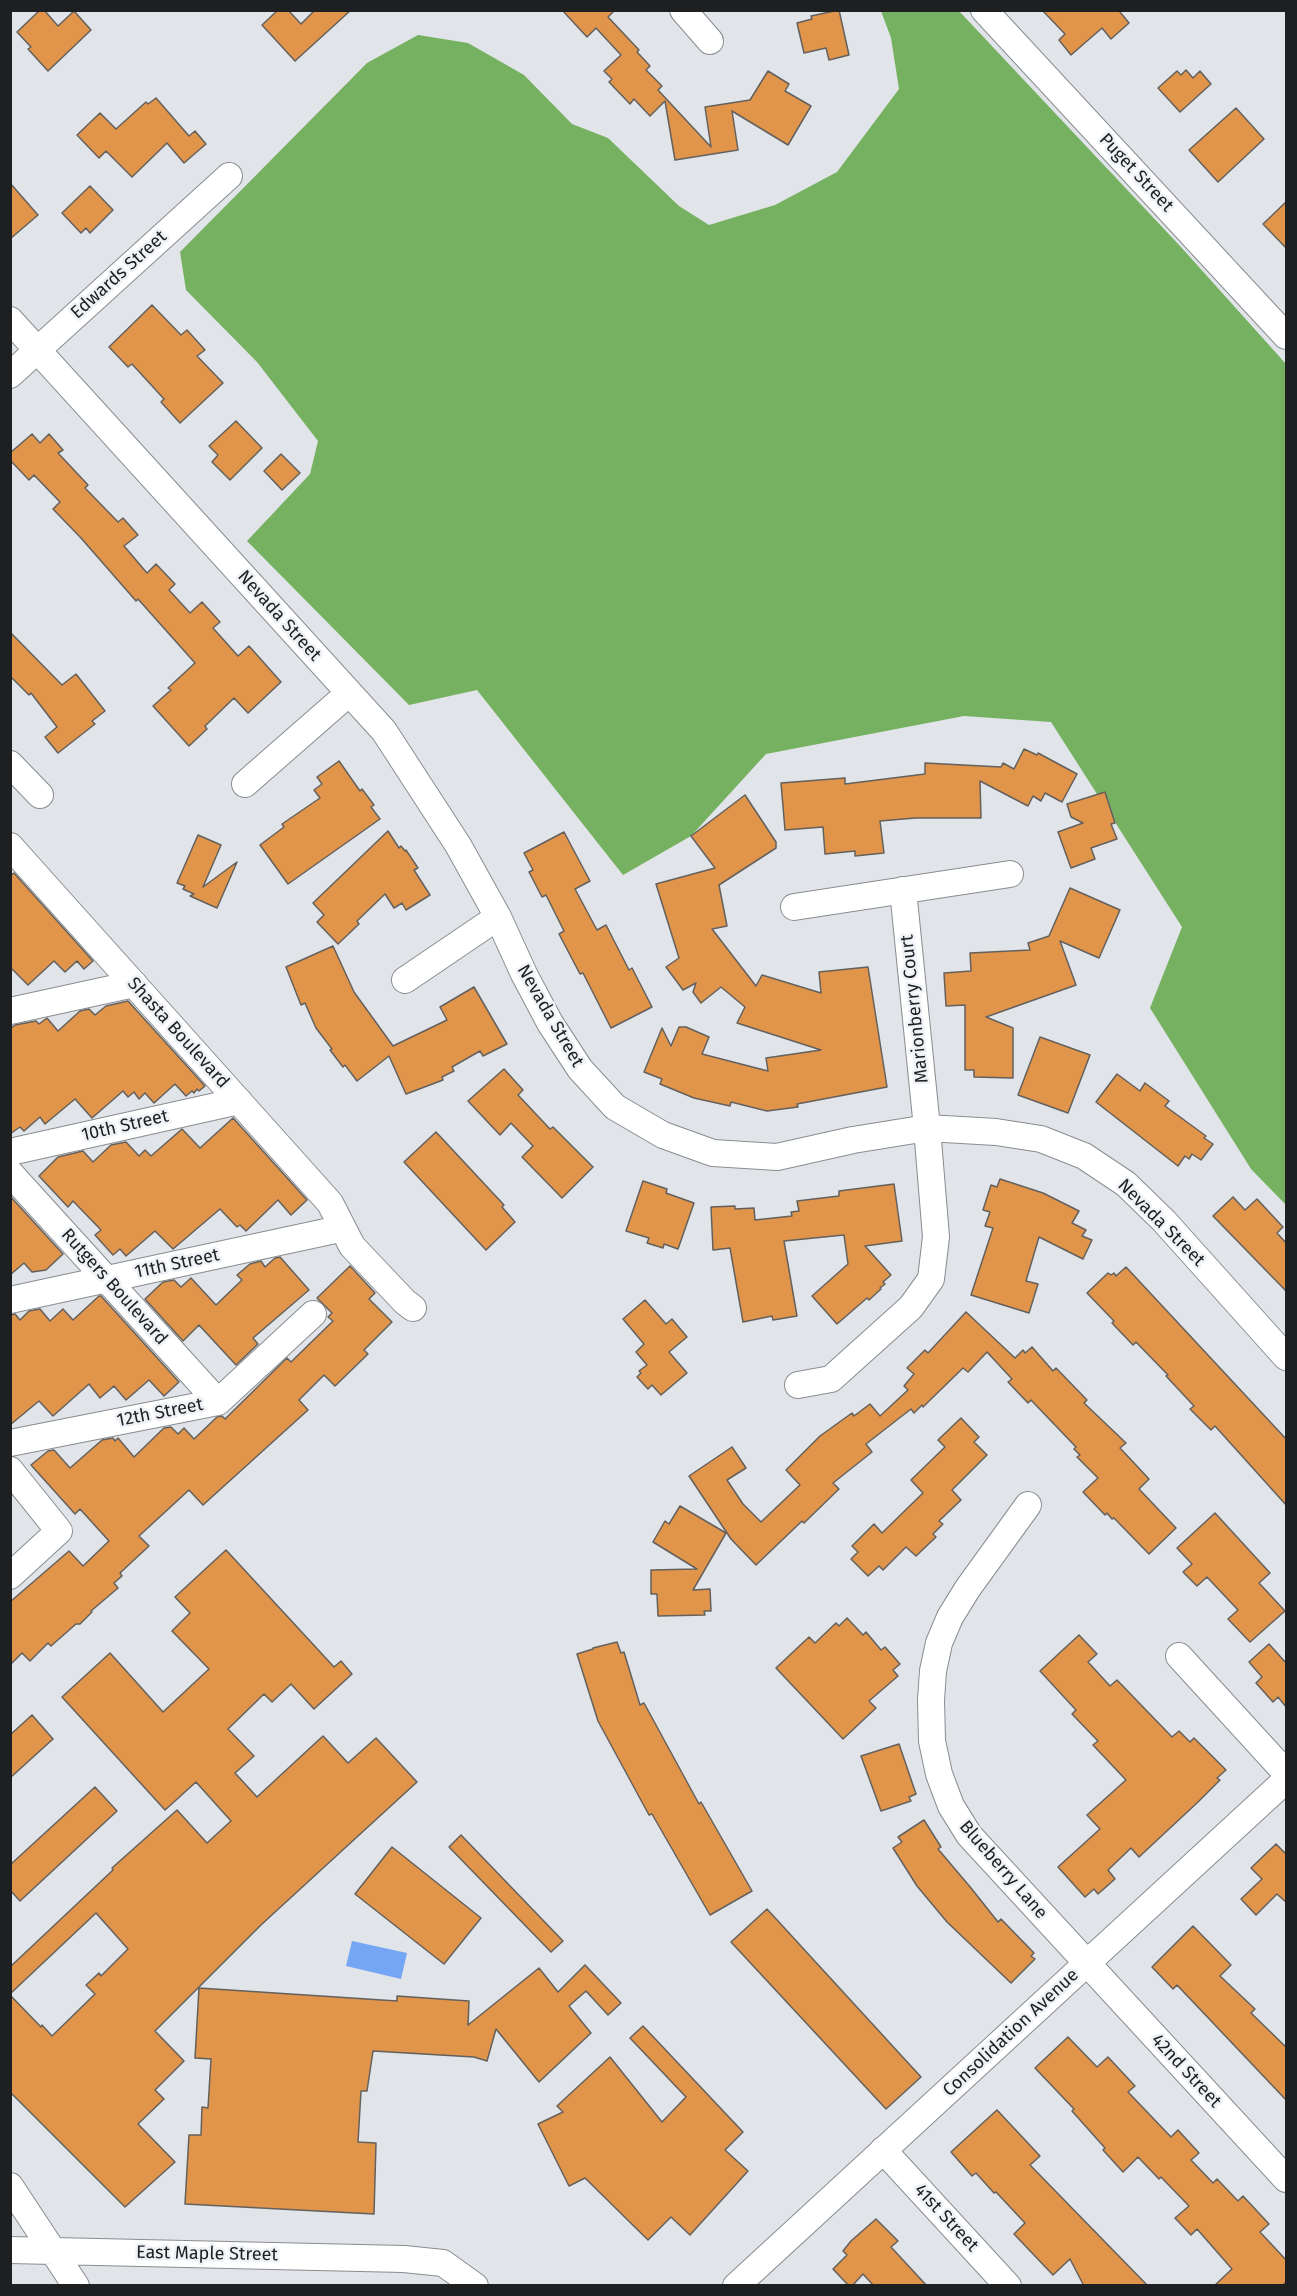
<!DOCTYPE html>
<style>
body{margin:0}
#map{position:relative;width:1297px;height:2296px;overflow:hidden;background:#e1e4e8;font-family:"Fira Sans",sans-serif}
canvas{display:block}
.frame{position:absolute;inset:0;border:12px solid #1e1f21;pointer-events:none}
</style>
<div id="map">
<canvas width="1297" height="2296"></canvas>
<div class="frame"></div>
</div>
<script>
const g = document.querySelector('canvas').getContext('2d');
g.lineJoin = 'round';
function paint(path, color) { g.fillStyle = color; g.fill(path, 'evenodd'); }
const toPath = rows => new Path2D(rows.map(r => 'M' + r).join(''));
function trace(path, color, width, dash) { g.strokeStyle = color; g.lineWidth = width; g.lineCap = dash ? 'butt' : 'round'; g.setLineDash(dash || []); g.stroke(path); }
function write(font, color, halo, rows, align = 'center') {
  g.font = font + ' "Fira Sans",sans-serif'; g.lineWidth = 5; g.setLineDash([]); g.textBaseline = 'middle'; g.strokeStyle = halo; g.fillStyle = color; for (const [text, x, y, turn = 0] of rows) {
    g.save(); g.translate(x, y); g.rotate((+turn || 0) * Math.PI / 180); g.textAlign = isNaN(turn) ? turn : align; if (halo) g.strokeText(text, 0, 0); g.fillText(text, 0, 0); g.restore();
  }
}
paint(toPath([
 [881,11,959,11,1180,246,1286,364,1286,1205,1251,1169,1150,1008,1182,927,1051,722,964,716,766,754,691,836,623,875,477,690,409,705,247,541,310,474,318,441,257,362,186,290,180,252,367,63,418,35,468,43,524,75,572,124,608,138,679,206,709,225,775,205,837,172,899,89,891,38]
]), '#76b161');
paint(toPath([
 [352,1941,407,1953,401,1979,346,1966]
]), '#75a6f5');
const building = toPath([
 [40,10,44,10,58,26,74,11,91,30,48,71,28,49,31,47,17,32,40,10],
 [278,10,288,10,301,24,315,10,351,10,295,61,262,25,278,10],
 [562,10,615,10,608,17,639,50,637,52,650,66,646,70,662,86,658,90,711,147,705,107,750,100,768,71,789,84,785,91,811,106,788,145,732,111,738,150,675,160,665,101,650,116,634,99,630,104,609,82,612,79,604,71,621,55,596,28,587,37,562,10],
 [839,10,849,55,829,60,826,48,804,53,797,23,812,19,811,16,839,10],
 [1042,10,1122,10,1120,12,1129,23,1111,39,1102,28,1071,55,1059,40,1065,34,1042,10],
 [1186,70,1193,78,1200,71,1211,84,1180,112,1158,88,1177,71,1181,75,1186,70],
 [156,98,189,136,195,131,206,144,184,163,167,143,132,177,106,151,99,158,77,135,100,113,116,129,146,102,148,104,156,98],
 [1236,108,1264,139,1218,182,1189,150,1236,108],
 [10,183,38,215,10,239,10,183],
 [90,186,113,210,90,233,86,228,81,233,62,213,90,186],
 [1287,201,1287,249,1263,224,1287,201],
 [152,305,181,335,187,330,205,350,197,356,223,383,180,423,161,402,164,399,132,364,128,367,109,347,152,305],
 [236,421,262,448,230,480,212,462,218,455,209,446,236,421],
 [32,434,40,443,49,434,63,450,58,453,88,485,85,488,118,522,123,518,138,535,124,546,147,573,156,564,175,584,169,590,190,613,202,602,220,622,213,628,238,656,249,646,281,682,248,713,234,698,205,726,207,729,189,746,153,706,171,690,168,688,195,663,138,599,136,601,81,538,53,509,60,502,34,475,29,480,10,460,10,453,32,434],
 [281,454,300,473,282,490,264,471,281,454],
 [10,632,62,685,76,674,105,711,92,721,95,724,58,753,45,737,57,727,31,693,29,695,10,676,10,632],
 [1024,749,1037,755,1038,753,1077,774,1062,802,1045,793,1041,801,1033,796,1028,806,980,781,981,818,915,818,880,821,884,853,855,856,855,851,825,854,823,827,785,830,781,783,845,778,845,784,925,774,925,763,1001,767,1003,763,1014,769,1024,749],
 [339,761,360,791,362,789,374,805,371,807,380,819,288,884,260,845,284,827,282,824,320,798,314,790,322,784,317,777,339,761],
 [1105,792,1115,823,1111,824,1117,839,1091,848,1095,859,1071,868,1058,832,1083,823,1071,817,1067,804,1105,792],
 [745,795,776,842,776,848,719,885,727,926,712,929,756,986,762,975,821,993,819,972,868,967,887,1087,797,1104,798,1107,767,1111,731,1102,730,1106,694,1098,660,1084,662,1079,644,1072,662,1028,671,1046,679,1027,686,1027,709,1037,702,1054,768,1071,766,1058,821,1050,737,1023,745,1007,721,987,701,1003,693,992,696,983,683,990,666,967,679,958,656,884,715,868,691,836,745,795],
 [388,831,399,848,401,846,405,851,406,850,418,868,414,870,430,895,406,910,402,903,394,908,385,894,357,921,359,924,338,944,317,922,324,915,313,903,388,831],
 [564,832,590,881,575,889,597,930,606,925,629,970,632,968,652,1007,611,1028,583,973,580,974,559,934,564,931,546,895,542,897,529,872,533,870,524,853,564,832],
 [198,835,221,845,203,887,237,862,217,908,190,896,194,894,183,889,185,886,177,883,198,835],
 [14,873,93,961,84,969,77,961,65,972,54,961,28,985,10,967,10,876,14,873],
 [1070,888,1120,910,1099,958,1060,941,1076,985,986,1017,1013,1028,1013,1078,974,1077,974,1070,965,1070,965,1005,946,1006,944,973,971,971,970,953,1030,950,1028,943,1049,936,1070,888],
 [333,946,354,992,393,1046,447,1020,440,1007,474,987,507,1044,483,1056,480,1051,452,1067,454,1071,442,1077,443,1080,406,1094,389,1056,357,1081,345,1065,343,1067,330,1050,332,1049,316,1028,305,1003,301,1005,286,967,333,946],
 [128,1001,205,1086,199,1091,197,1089,194,1093,192,1091,186,1096,175,1084,154,1103,145,1093,139,1099,134,1092,128,1097,123,1091,92,1118,75,1099,45,1124,40,1117,24,1131,20,1127,10,1134,10,1029,15,1025,36,1021,39,1024,47,1018,58,1031,80,1011,89,1009,95,1015,106,1006,128,1001],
 [1040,1037,1090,1055,1068,1113,1018,1095,1040,1037],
 [504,1069,523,1090,518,1095,550,1129,553,1127,593,1167,562,1198,522,1157,533,1146,511,1123,500,1135,468,1101,504,1069],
 [1117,1074,1140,1091,1145,1083,1169,1101,1165,1106,1206,1136,1204,1138,1213,1144,1201,1160,1192,1154,1189,1159,1185,1156,1178,1166,1096,1102,1117,1074],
 [233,1118,307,1200,291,1215,278,1200,246,1231,240,1225,237,1227,220,1209,173,1249,155,1231,126,1256,120,1249,113,1255,95,1235,101,1230,73,1201,68,1207,39,1176,58,1157,83,1151,93,1162,111,1145,126,1142,139,1156,145,1150,151,1156,182,1129,200,1148,233,1118],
 [436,1132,504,1205,502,1207,515,1222,486,1250,404,1162,436,1132],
 [1000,1179,1043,1193,1079,1211,1072,1223,1086,1230,1082,1236,1092,1240,1083,1259,1039,1237,1026,1281,1038,1284,1029,1313,971,1295,993,1228,985,1226,990,1212,983,1210,991,1185,997,1187,1000,1179],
 [643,1181,667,1189,666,1193,694,1203,678,1249,664,1244,663,1248,647,1243,649,1238,626,1231,643,1181],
 [894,1184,902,1241,865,1246,891,1275,883,1282,885,1284,880,1288,881,1289,869,1300,867,1298,837,1324,812,1296,848,1264,844,1235,784,1241,797,1316,773,1320,772,1316,743,1322,730,1248,713,1250,711,1207,735,1206,735,1209,754,1208,755,1220,792,1216,791,1212,799,1211,797,1201,839,1196,839,1191,894,1184],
 [10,1196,63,1254,46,1270,32,1272,24,1263,10,1275,10,1196],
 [1233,1197,1245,1210,1257,1199,1283,1227,1277,1233,1287,1244,1287,1292,1213,1216,1233,1197],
 [280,1257,309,1290,253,1338,258,1344,236,1365,199,1325,183,1341,145,1299,163,1282,174,1280,181,1287,191,1278,216,1305,242,1280,237,1275,250,1264,261,1261,265,1267,275,1258,280,1257],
 [350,1266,375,1293,369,1299,392,1322,364,1350,368,1354,335,1386,324,1375,299,1400,308,1410,203,1505,189,1490,139,1536,149,1546,120,1573,122,1576,114,1583,118,1588,91,1611,92,1612,80,1624,76,1624,51,1646,48,1643,30,1661,22,1653,10,1665,10,1602,69,1551,83,1566,109,1541,80,1509,75,1514,31,1465,48,1451,54,1450,70,1468,102,1440,113,1438,115,1441,118,1438,134,1457,164,1428,171,1427,178,1434,184,1428,194,1439,217,1417,222,1416,225,1419,287,1358,291,1362,333,1321,328,1317,332,1313,317,1298,350,1266],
 [1126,1267,1287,1440,1287,1506,1215,1426,1211,1430,1190,1409,1194,1406,1166,1376,1168,1375,1136,1342,1133,1345,1112,1323,1114,1321,1087,1293,1108,1273,1111,1275,1114,1273,1116,1276,1126,1267],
 [99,1296,101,1296,179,1382,164,1396,149,1380,126,1400,114,1386,100,1398,89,1384,53,1416,39,1401,10,1425,10,1315,15,1314,20,1320,29,1311,40,1309,50,1321,63,1309,73,1320,99,1296],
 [645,1300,666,1324,672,1319,687,1337,669,1352,687,1373,661,1395,652,1385,648,1389,637,1377,641,1373,639,1371,647,1365,636,1352,644,1344,623,1319,645,1300],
 [966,1312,1015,1358,1023,1350,1025,1353,1032,1347,1053,1371,1056,1368,1087,1400,1084,1403,1126,1443,1120,1448,1149,1479,1139,1489,1176,1528,1149,1554,1114,1518,1112,1519,1107,1513,1105,1515,1083,1492,1098,1478,1077,1457,1080,1455,1074,1449,1076,1447,1031,1400,1028,1403,1008,1382,1012,1379,987,1352,968,1372,963,1368,923,1407,922,1405,914,1413,911,1409,866,1444,872,1452,833,1483,839,1489,804,1523,802,1521,756,1565,731,1539,689,1476,732,1447,746,1468,727,1480,743,1504,761,1522,800,1485,786,1470,820,1436,852,1413,854,1416,870,1404,880,1416,908,1390,904,1386,914,1374,907,1368,925,1350,928,1353,966,1312],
 [961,1418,979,1437,974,1442,987,1455,952,1490,961,1500,939,1521,943,1524,933,1534,936,1537,916,1556,906,1547,883,1570,879,1566,868,1576,851,1559,858,1552,852,1546,874,1524,882,1533,923,1493,911,1480,945,1447,938,1440,961,1418],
 [680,1506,726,1533,693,1590,710,1589,711,1611,704,1611,705,1615,658,1616,657,1594,651,1594,651,1570,697,1569,653,1542,665,1521,669,1524,680,1506],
 [1215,1513,1270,1573,1259,1583,1285,1611,1250,1642,1228,1619,1238,1610,1207,1577,1197,1586,1183,1572,1192,1564,1177,1548,1215,1513],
 [226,1550,334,1667,341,1661,352,1674,314,1709,291,1684,272,1702,264,1694,228,1729,254,1756,235,1773,257,1797,323,1736,348,1763,376,1738,417,1782,262,1924,155,2031,184,2061,155,2090,164,2099,138,2124,175,2162,125,2207,10,2092,10,1995,41,2027,42,2025,52,2036,95,1994,86,1985,99,1973,101,1976,128,1949,96,1913,10,1994,10,1967,113,1870,112,1868,177,1810,207,1843,231,1821,196,1782,165,1810,62,1697,110,1653,163,1712,209,1669,172,1631,190,1613,175,1597,226,1550],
 [847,1618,863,1635,866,1632,881,1650,885,1647,900,1664,893,1670,898,1676,869,1701,876,1708,843,1739,776,1668,809,1637,815,1643,836,1623,839,1626,847,1618],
 [1079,1635,1097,1654,1088,1662,1110,1686,1117,1680,1172,1737,1179,1731,1190,1742,1194,1738,1226,1770,1217,1778,1220,1780,1198,1802,1139,1857,1131,1848,1108,1870,1115,1879,1098,1894,1094,1889,1085,1897,1058,1867,1100,1829,1087,1815,1126,1780,1093,1745,1098,1741,1072,1714,1076,1710,1040,1671,1079,1635],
 [617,1642,621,1653,624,1652,640,1705,644,1703,699,1804,701,1802,752,1891,710,1915,652,1814,649,1815,598,1721,577,1654,593,1649,593,1648,617,1642],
 [1269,1644,1287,1664,1287,1708,1278,1697,1273,1702,1256,1683,1262,1677,1249,1662,1269,1644],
 [32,1715,53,1739,10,1778,10,1735,32,1715],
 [899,1744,916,1794,909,1797,911,1801,881,1811,861,1756,899,1744],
 [95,1787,117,1811,20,1901,10,1890,10,1865,95,1787],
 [924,1820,941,1847,938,1849,971,1888,998,1922,1001,1919,1034,1953,1031,1956,1035,1959,1011,1983,947,1922,917,1886,893,1848,902,1842,898,1837,924,1820],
 [461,1835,563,1941,551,1952,449,1847,461,1835],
 [1276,1844,1287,1855,1287,1903,1277,1894,1256,1915,1241,1899,1262,1879,1251,1868,1276,1844],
 [392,1847,481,1918,444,1964,355,1894,392,1847],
 [767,1909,921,2077,886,2109,731,1942,767,1909],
 [1193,1926,1231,1965,1220,1976,1255,2009,1251,2013,1287,2048,1287,2101,1177,1985,1173,1989,1152,1967,1193,1926],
 [585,1965,621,2003,608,2015,586,1991,569,2006,591,2033,539,2082,496,2029,487,2061,474,2057,373,2051,367,2091,361,2091,358,2142,376,2143,374,2214,185,2204,189,2135,201,2135,202,2107,208,2108,211,2059,195,2058,199,1988,397,2001,397,1996,469,2001,468,2025,539,1968,558,1992,585,1965],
 [643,2026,743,2132,725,2150,748,2171,690,2235,671,2217,648,2240,585,2178,569,2186,538,2124,563,2112,557,2106,610,2057,662,2122,686,2097,630,2038,643,2026],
 [1068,2037,1097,2067,1108,2057,1135,2086,1128,2092,1171,2137,1178,2130,1199,2153,1191,2160,1213,2183,1217,2179,1238,2201,1243,2196,1269,2224,1260,2232,1287,2261,1287,2281,1282,2286,1214,2286,1232,2269,1197,2229,1191,2235,1175,2218,1189,2206,1161,2177,1159,2179,1138,2157,1123,2172,1103,2150,1105,2148,1072,2111,1074,2109,1035,2068,1068,2037],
 [997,2110,1040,2156,1030,2165,1148,2286,1084,2286,1070,2259,1053,2275,1014,2234,1025,2223,996,2192,994,2193,976,2173,972,2176,951,2152,997,2110],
 [876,2219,898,2241,891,2247,927,2286,874,2286,863,2274,852,2286,849,2286,833,2269,847,2255,843,2251,851,2241,876,2219]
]);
paint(building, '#e1954b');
trace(building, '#64605d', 1.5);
const minor = toPath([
 [683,10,710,41],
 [984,10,1286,336],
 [10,320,384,731,458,845,498,917,524,974,550,1023,580,1069,615,1107,663,1135,713,1153,777,1157,853,1140,927,1128,996,1132,1041,1139,1084,1156,1126,1184,1164,1221,1286,1357],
 [10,375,229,176],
 [10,764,40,795],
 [245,784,349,693],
 [10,846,330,1203,352,1246,405,1302,413,1308],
 [794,907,1010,874],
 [405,980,498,917],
 [10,1011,134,984],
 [10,1152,239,1101],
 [10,1173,218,1402],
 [10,1300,335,1230,341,1225],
 [798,1385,831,1379,911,1307,931,1279,936,1237,927,1128,903,890],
 [10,1443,218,1402,313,1314],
 [10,1470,59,1531,10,1576],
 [1028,1505,968,1588,950,1617,939,1643,933,1671,931,1700,932,1741,939,1774,951,1806,969,1835,1286,2179],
 [1179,1656,1286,1773],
 [883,2150,1008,2286],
 [10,2186,76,2286],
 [10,2250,404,2259,443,2263,475,2286],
 [736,2286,1286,1780]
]);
trace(minor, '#898d90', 28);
trace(minor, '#fff', 26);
write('18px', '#1e1f21', '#eef2f6', [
 ["Puget Street",1136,173,47],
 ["Edwards Street",119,275,-42],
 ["Nevada Street",279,616,48],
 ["Marionberry Court",915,1009,-96],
 ["Nevada Street",550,1016,60],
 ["Shasta Boulevard",178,1033,48],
 ["10th Street",125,1126,-13],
 ["Nevada Street",1161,1223,45],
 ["11th Street",177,1264,-12],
 ["Rutgers Boulevard",114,1287,48],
 ["12th Street",160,1413,-11],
 ["Blueberry Lane",1003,1870,49],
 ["Consolidation Avenue",1011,2033,-43],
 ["42nd Street",1186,2071,47],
 ["41st Street",946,2218,47],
 ["East Maple Street",207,2254,1]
]);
</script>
